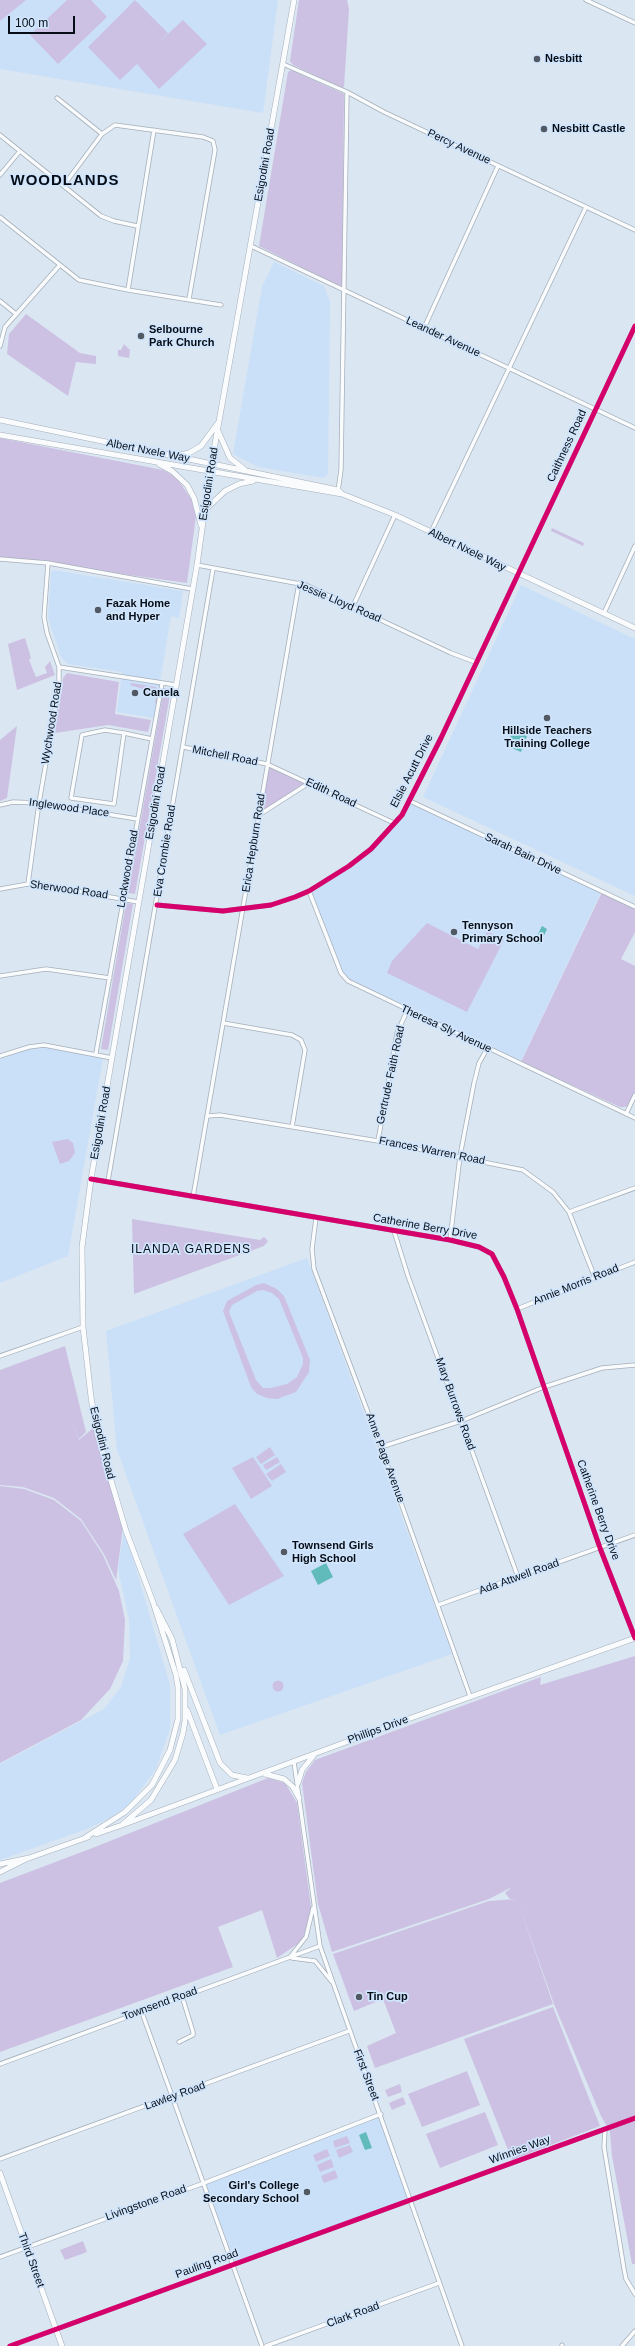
<!DOCTYPE html>
<style>
body{margin:0}
#map{position:relative;width:635px;height:2346px;overflow:hidden;background:#dae6f2;font-family:Helvetica,sans-serif}
canvas{display:block}
.scale{position:absolute;left:8px;top:16px;width:67px;height:18px;box-sizing:border-box;border:2px solid #060d17;border-top:0;padding-left:5px;font-size:12px;line-height:14px;white-space:nowrap;color:#060d17;-webkit-text-stroke:3px #d0e5fc;paint-order:stroke}
</style>
<div id="map">
<canvas width="635" height="2346"></canvas>
<div class="scale">100 m</div>
</div>
<script>
const g = document.querySelector('canvas').getContext('2d');
g.lineJoin = 'round';
function paint(path, color) { g.fillStyle = color; g.fill(path, 'evenodd'); }
const toPath = rows => new Path2D(rows.map(r => 'M' + r).join(''));
function trace(path, color, width, dash) { g.strokeStyle = color; g.lineWidth = width; g.lineCap = dash ? 'butt' : 'round'; g.setLineDash(dash || []); g.stroke(path); }
function write(font, color, halo, rows, align = 'center') {
  g.font = font + ' Helvetica,sans-serif'; g.lineWidth = 3.5; g.setLineDash([]); g.textBaseline = 'middle'; g.strokeStyle = halo; g.fillStyle = color; for (const [text, x, y, turn = 0] of rows) {
    g.save(); g.translate(x, y); g.rotate((+turn || 0) * Math.PI / 180); g.textAlign = isNaN(turn) ? turn : align; if (halo) g.strokeText(text, 0, 0); g.fillText(text, 0, 0); g.restore();
  }
}
paint(toPath([
 [0,0,278,0,263,113,0,69],
 [274,262,324,286,330,302,328,474,324,478,258,467,233,454,262,287],
 [53,570,183,591,179,618,171,616,154,718,117,712,122,672,68,664,61,657,48,618,51,572],
 [521,585,635,639,635,896,423,797],
 [410,803,601,892,520,1063,349,980,342,973,311,891,372,849,403,815],
 [44,1047,103,1058,68,1256,0,1283,0,1059,29,1049],
 [307,1258,452,1654,220,1735,117,1450,106,1331],
 [124,1528,170,1685,170,1729,156,1769,131,1803,112,1817,87,1829,0,1860,0,1764,104,1709,121,1687,130,1658,129,1620,118,1569],
 [379,2116,408,2199,235,2262,206,2184]
]), '#cae0f8');
paint(toPath([
 [0,0,26,0,0,21],
 [67,0,91,0,107,17,58,64,30,35],
 [135,0,168,33,158,43,183,20,207,44,159,89,137,64,120,80,88,47],
 [299,0,347,0,349,9,344,87,342,88,293,65,290,61],
 [291,70,344,94,342,285,339,286,259,246,288,72],
 [26,314,80,353,96,356,96,364,76,362,68,396,7,354,9,334],
 [124,344,130,350,129,358,118,356,118,350,121,350],
 [0,438,163,470,176,477,192,500,196,516,187,583,0,557],
 [552,528,584,543,583,546,551,531],
 [25,638,31,658,29,660,36,677,47,673,45,667,50,661,55,675,17,690,8,644],
 [67,673,119,682,115,714,151,720,148,732,108,725,55,733,63,678],
 [131,683,156,687,159,692,157,703,155,703,156,697,142,695,143,689,130,685],
 [164,688,171,689,135,894,128,893],
 [17,726,7,798,0,801,0,740],
 [268,766,306,784,261,812],
 [602,892,635,908,635,932,621,959,635,966,635,1093,628,1106,624,1107,620,1107,521,1062],
 [126,903,133,904,108,1050,101,1049],
 [427,923,478,949,487,931,504,940,467,1012,387,973,392,961],
 [68,1139,73,1143,75,1153,69,1161,60,1164,52,1142],
 [132,1219,260,1240,264,1237,268,1241,264,1246,134,1294],
 [264,1283,277,1289,284,1296,310,1360,309,1372,296,1392,277,1399,267,1398,257,1394,251,1387,223,1311,227,1301,256,1285],
 [263,1290,272,1293,279,1299,303,1358,303,1364,297,1377,287,1384,271,1388,263,1388,256,1380,229,1312,232,1305,257,1291],
 [65,1346,86,1432,79,1439,72,1422,79,1440,93,1428,123,1527,116,1580,104,1554,81,1519,54,1498,23,1487,0,1485,0,1370],
 [270,1447,275,1455,261,1464,256,1457],
 [253,1457,272,1486,251,1499,232,1468],
 [277,1457,280,1462,266,1470,263,1465],
 [281,1464,286,1472,272,1481,266,1474],
 [0,1486,24,1489,54,1500,81,1521,103,1555,119,1591,125,1620,123,1661,110,1689,81,1720,0,1763],
 [235,1504,284,1576,229,1605,183,1534],
 [635,1656,635,2264,632,2264,612,2156,610,2132,601,2116,554,2004,517,1899,553,2004,375,2068,367,2046,396,2033,383,1999,354,2011,333,1954,489,1901,517,1899,510,1899,505,1893,512,1887,489,1899,332,1952,318,1904,302,1783,306,1772,315,1760,541,1677,540,1685],
 '272.5 1686a5.5 5.5 0 1 1 11 0a5.5 5.5 0 1 1-11 0Z',
 [268,1778,285,1783,297,1803,311,1907,306,1937,299,1943,277,1958,262,1910,218,1927,233,1967,0,2052,0,1883,95,1847,125,1930,95,1847],
 [553,2007,600,2126,512,2160,464,2039],
 [467,2071,480,2105,422,2127,408,2094],
 [400,2084,402,2092,388,2097,385,2090],
 [403,2097,406,2104,392,2110,389,2103],
 [485,2112,498,2145,440,2168,426,2134],
 [347,2136,350,2143,335,2148,333,2141],
 [350,2145,353,2152,339,2158,336,2150],
 [327,2149,330,2156,316,2162,313,2155],
 [331,2159,334,2167,320,2172,317,2165],
 [335,2170,338,2178,324,2183,321,2176],
 [83,2241,87,2252,65,2260,60,2250]
]), '#cdc1e3');
paint(toPath([
 [513,730,527,736,521,752,507,746],
 [542,926,547,929,540,944,534,942],
 [326,1563,333,1577,318,1585,311,1571],
 [366,2132,372,2148,365,2150,359,2135]
]), '#62bbbb');
const street = toPath([
 [586,0,635,23],
 [283,64,347,92,384,112,635,230],
 [57,98,102,134],
 [0,135,101,216,114,221,137,226],
 [0,175,20,151],
 [64,185,102,134,115,125,203,137,213,141,215,150,189,299],
 [0,217,79,280,128,290,221,305],
 [251,246,635,428],
 [128,290,154,130],
 [0,301,16,314],
 [424,328,498,166],
 [0,346,5,327,59,266],
 [338,491,341,470,347,92],
 [431,532,586,207],
 [0,559,48,563,192,589],
 [197,565,306,585,451,653,475,662],
 [353,606,395,515],
 [604,613,635,546],
 [59,667,176,685],
 [124,733,114,804,71,798,82,735,105,730,124,733,152,739],
 [183,747,267,764,394,823],
 [410,801,635,907],
 [0,805,13,802,39,803,137,819],
 [259,815,309,783],
 [28,884,39,803,59,687,59,667,47,633,44,617,48,563],
 [0,889,28,884,44,885,138,902],
 [309,891,341,973,348,981,635,1118],
 [157,905,223,911,271,905,295,897,309,891,349,866,371,849,402,815,441,738,635,326],
 [0,976,46,969,110,978],
 [223,1023,292,1035,301,1040,305,1050,292,1127],
 [96,1053,162,684],
 [0,1056,29,1047,44,1045,112,1058],
 [626,1114,635,1095],
 [208,1116,220,1115,378,1141,523,1170,553,1192,569,1212,595,1278],
 [378,1141,397,1033,407,1011],
 [91,1179,450,1240,479,1247,492,1254,504,1277,517,1309,600,1548,635,1638],
 [108,1181,213,569],
 [193,1197,299,583],
 [569,1212,635,1188],
 [316,1218,312,1249,314,1269,381,1447,470,1696],
 [394,1231,408,1276,518,1577],
 [450,1240,460,1156,474,1083,479,1063,487,1049],
 [517,1309,635,1262],
 [0,1356,83,1327],
 [381,1447,461,1421,544,1387,602,1368,635,1365],
 [438,1605,635,1535],
 [294,1762,320,1946,462,2346],
 [290,1957,306,1937,313,1908],
 [292,1958,315,1961,332,1982],
 [141,2010,262,2346],
 [179,2042,193,2035,193,2032,182,1996],
 [0,2064,320,1946],
 [605,2129,604,2147,624,2269,626,2279,635,2294],
 [0,2159,349,2031],
 [0,2257,204,2183,381,2114],
 [562,2345,562,2346],
 [10,2346,635,2118],
 [266,2346,439,2283],
 [622,2346,635,2331]
]);
const secondary = toPath([
 [0,420,338,490,342,494,395,515,635,628],
 [218,431,230,458,244,469],
 [0,435,342,494],
 [176,456,189,453,201,446,218,423],
 [159,464,172,471,187,485,194,498,201,525],
 [204,511,225,491,239,484,253,481],
 [184,1670,220,1763,232,1775,247,1778],
 [187,1710,217,1789],
 [265,1774,284,1779,293,1787,299,1798],
 [298,1783,302,1770,314,1755],
 [122,1825,411,1718,635,1638],
 [96,1834,122,1825,151,1800,175,1760,183,1733,185,1721,185,1689,172,1639,156,1608],
 [86,1837,125,1812,152,1785,170,1750,178,1719,178,1687,176,1675,153,1602,126,1531,97,1433,91,1397,83,1327,82,1247,91,1179,197,565,210,472,294,0],
 [0,1864,29,1858,88,1837],
 [0,1872,26,1859],
 [0,2173,62,2346]
]);
trace(street, '#a5afb9', 5);
trace(secondary, '#a5afb9', 6);
trace(street, '#f9fbfd', 3.5);
trace(secondary, '#f9fbfd', 5);
trace(toPath([
 [157,905,223,911,271,905,295,897,309,891,349,866,371,849,402,815,441,738,635,326],
 [91,1179,450,1240,479,1247,492,1254,504,1277,517,1309,600,1548,635,1638],
 [10,2346,635,2118]
]), '#d6006c', 5);
for (const [x, y, r, color] of [
 [537,59,4,"#505964"],
 [544,129,4,"#505964"],
 [141,336,4,"#505964"],
 [98,610,4,"#505964"],
 [135,693,4,"#505964"],
 [547,718,4,"#505964"],
 [454,932,4,"#505964"],
 [284,1552,4,"#505964"],
 [359,1997,4,"#505964"],
 [307,2192,4,"#505964"]
]) { const dot = new Path2D(); dot.arc(x, y, r, 0, 2 * Math.PI); g.fillStyle = color; g.fill(dot); trace(dot, '#d0e5fc', 1.5); }
write('bold 11px', '#060d17', '#d0e5fc', [
 ["Nesbitt",545,59],
 ["Nesbitt Castle",552,129],
 ["Selbourne",149,330],
 ["Park Church",149,343],
 ["Fazak Home",106,604],
 ["and Hyper",106,617],
 ["Canela",143,693],
 ["Hillside Teachers",547,731,"center"],
 ["Training College",547,744,"center"],
 ["Tennyson",462,926],
 ["Primary School",462,939],
 ["Townsend Girls",292,1546],
 ["High School",292,1559],
 ["Tin Cup",367,1997],
 ["Girl's College",299,2186,"right"],
 ["Secondary School",299,2199,"right"]
], 'left');
write('11px', '#060d17', '#d0e5fc', [
 ["Percy Avenue",459,147,25],
 ["Esigodini Road",265,165,-80],
 ["Leander Avenue",443,337,25],
 ["Caithness Road",567,446,-65],
 ["Albert Nxele Way",148,451,11],
 ["Esigodini Road",209,484,-81],
 ["Albert Nxele Way",467,550,26],
 ["Jessie Lloyd Road",339,602,23],
 ["Wychwood Road",52,723,-81],
 ["Mitchell Road",225,756,11],
 ["Elsie Acutt Drive",412,771,-63],
 ["Edith Road",331,793,25],
 ["Esigodini Road",156,803,-80],
 ["Inglewood Place",69,808,8],
 ["Erica Hepburn Road",254,843,-81],
 ["Eva Crombie Road",165,851,-81],
 ["Sarah Bain Drive",523,854,25],
 ["Lockwood Road",128,869,-80],
 ["Sherwood Road",69,890,8],
 ["Theresa Sly Avenue",446,1029,25],
 ["Gertrude Faith Road",391,1075,-78],
 ["Esigodini Road",101,1123,-80],
 ["Frances Warren Road",432,1151,11],
 ["Catherine Berry Drive",425,1227,10],
 ["Annie Morris Road",576,1285,-22],
 ["Mary Burrows Road",455,1404,70],
 ["Esigodini Road",102,1443,76],
 ["Anne Page Avenue",385,1458,70],
 ["Catherine Berry Drive",598,1510,70],
 ["Ada Attwell Road",519,1577,-20],
 ["Phillips Drive",378,1730,-20],
 ["Townsend Road",160,2004,-20],
 ["First Street",366,2075,69],
 ["Lawley Road",175,2096,-20],
 ["Winnies Way",520,2150,-20],
 ["Livingstone Road",146,2203,-20],
 ["Third Street",31,2260,70],
 ["Pauling Road",207,2264,-20],
 ["Clark Road",353,2315,-20]
]);
g.letterSpacing = '1px';
write('12px', '#060d17', '#d0e5fc', [
 ["ILANDA GARDENS",191,1250]
]);
g.letterSpacing = '0px';
g.letterSpacing = '1px';
write('bold 15px', '#060d17', '#d0e5fc', [
 ["WOODLANDS",65,181]
]);
g.letterSpacing = '0px';
</script>
